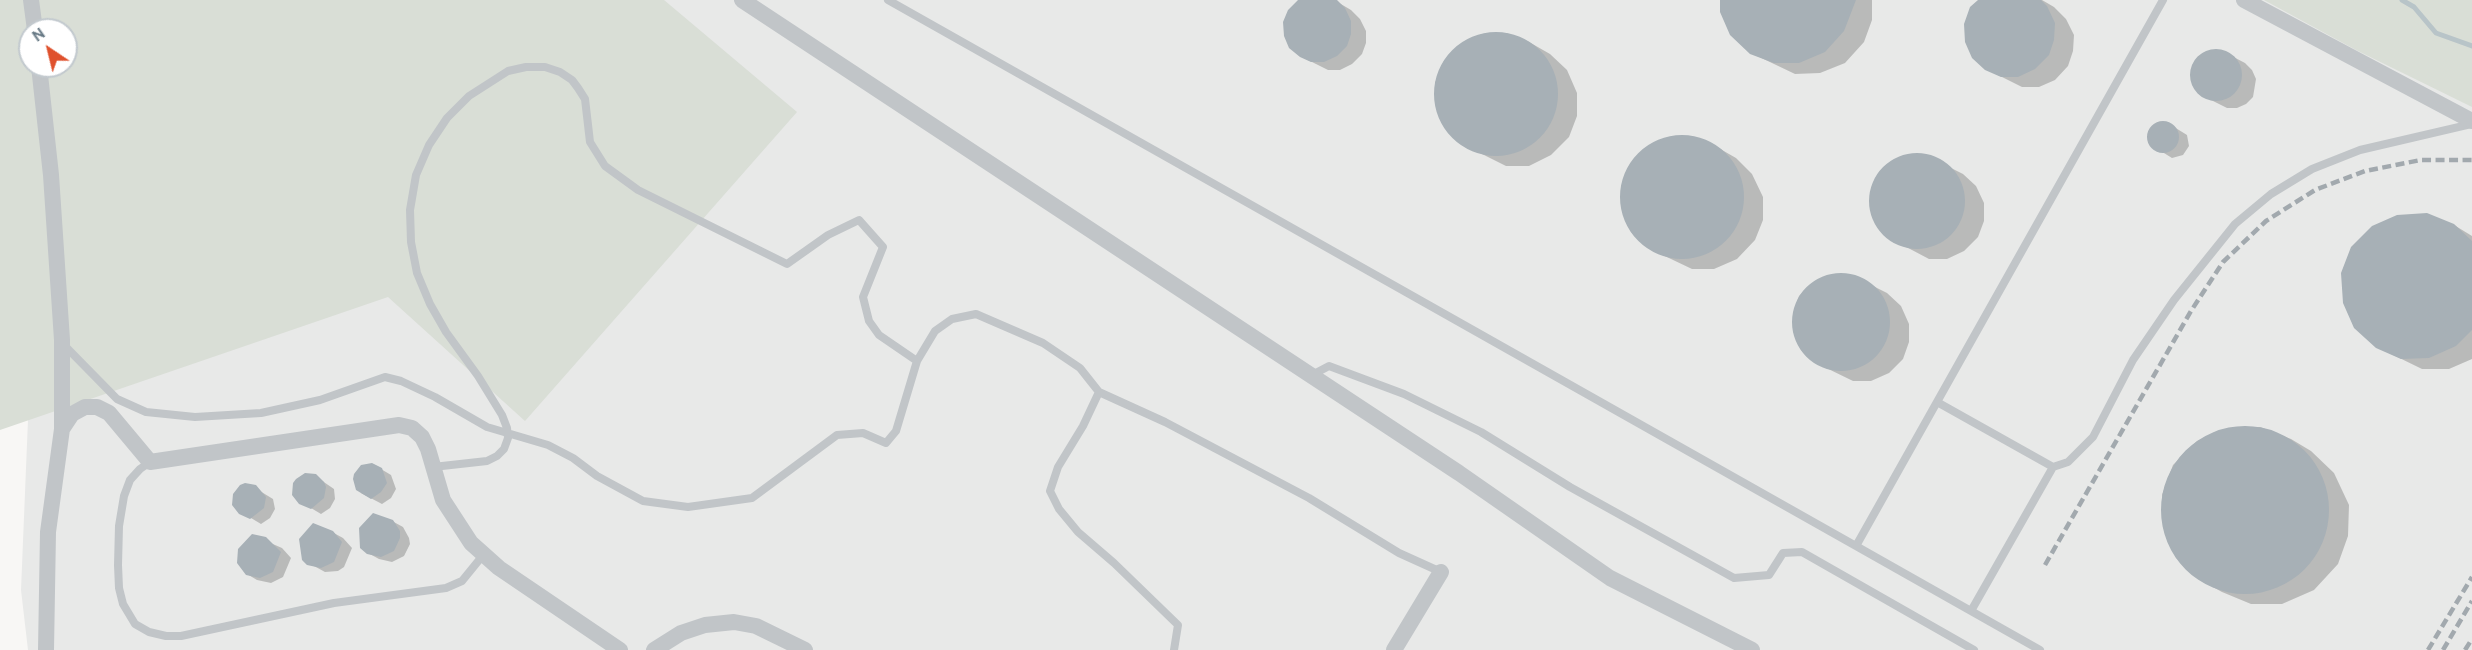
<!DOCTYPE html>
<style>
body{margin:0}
#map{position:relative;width:2472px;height:650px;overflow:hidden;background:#f8f7f5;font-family:Cabin,sans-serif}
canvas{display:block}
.north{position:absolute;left:18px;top:18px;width:60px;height:60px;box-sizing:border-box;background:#fff;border:2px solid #c2c9ce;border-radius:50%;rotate:325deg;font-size:16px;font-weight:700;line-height:24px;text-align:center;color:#677985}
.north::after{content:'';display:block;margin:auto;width:21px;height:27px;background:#df512d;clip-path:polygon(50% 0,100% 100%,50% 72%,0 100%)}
</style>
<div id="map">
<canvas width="2472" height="650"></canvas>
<div class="north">N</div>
</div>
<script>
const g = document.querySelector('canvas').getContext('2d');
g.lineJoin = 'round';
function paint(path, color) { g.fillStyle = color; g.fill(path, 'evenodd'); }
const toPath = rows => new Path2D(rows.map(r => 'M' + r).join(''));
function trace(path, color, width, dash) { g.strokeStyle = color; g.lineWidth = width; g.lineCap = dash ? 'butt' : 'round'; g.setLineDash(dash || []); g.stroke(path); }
paint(toPath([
 [5,0,2308,0,2472,91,2472,650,28,650,21,590,35,249],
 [30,30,66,30,66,66,30,66]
]), '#e8e9e8');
paint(toPath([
 [0,0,664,0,797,112,525,421,388,297,0,430],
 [30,30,66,30,66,66,30,66],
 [2264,0,2472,0,2472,107,2356,50]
]), '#d9ded6');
paint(toPath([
 [1302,0,1334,0,1351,10,1360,19,1366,31,1366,43,1362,54,1352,64,1340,70,1328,70,1300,56],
 [1721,0,1872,0,1872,20,1864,42,1845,63,1820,73,1795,74,1751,53],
 [1980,0,2042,0,2054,7,2066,19,2074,35,2073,51,2068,66,2055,80,2039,87,2022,87,1986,69],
 [1506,33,1529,42,1550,54,1567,70,1577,93,1577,116,1569,137,1551,155,1529,166,1506,166,1464,145,1446,129,1437,107,1435,83,1444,61,1461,44,1482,34],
 [2220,50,2245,63,2252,70,2256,79,2253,97,2246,104,2237,108,2227,108,2203,96,2195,89,2192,80,2191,71,2195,62,2210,51],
 [2166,122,2187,135,2189,146,2183,155,2172,158,2151,145,2149,134,2155,125],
 [1692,137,1715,146,1736,158,1752,174,1763,197,1763,220,1755,240,1737,259,1714,269,1692,269,1650,249,1631,232,1623,211,1621,187,1630,165,1647,147,1668,138],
 [1925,155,1963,174,1976,186,1984,203,1984,221,1978,237,1964,251,1947,259,1929,259,1893,240,1879,228,1872,211,1871,193,1877,176,1890,163,1906,156],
 [2454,225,2472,236,2472,359,2449,369,2422,369,2377,347],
 [1849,274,1887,293,1901,306,1909,324,1909,342,1903,359,1889,373,1871,381,1853,381,1816,363,1801,350,1794,333,1793,314,1799,296,1813,283,1830,275],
 [2260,427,2291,439,2311,451,2334,473,2349,505,2348,536,2338,564,2314,590,2282,604,2251,604,2222,592,2202,581,2176,558,2164,528,2162,495,2173,465,2197,441,2226,429],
 [381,469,391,475,396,489,391,498,382,504,361,493],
 [315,476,334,489,335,499,330,508,321,514,296,499],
 [250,485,273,499,275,509,270,518,261,524,236,509],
 [392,521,403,527,409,538,410,544,404,556,392,562,379,559,368,553],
 [332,532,343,538,352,548,344,567,338,571,325,572,314,566],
 [252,535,282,548,291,558,283,577,271,583,257,580,247,574]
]), '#0003');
trace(toPath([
 [2402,0,2414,7,2436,33,2472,46]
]), '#b8c4c8', 5);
paint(toPath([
 [1298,0,1337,0,1345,8,1351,21,1351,34,1347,46,1337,56,1324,62,1311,62,1300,57,1289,48,1284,36,1283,22,1288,10],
 [1720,0,1856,0,1844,31,1825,52,1799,63,1774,63,1750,54,1730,35,1720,12],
 [1978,0,2041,0,2047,6,2055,23,2054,40,2049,55,2035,69,2018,77,2001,77,1985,70,1972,58,1965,42,1964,24,1970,7],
 '1434 94a62 62 0 1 1 124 0a62 62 0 1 1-124 0Z',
 '2190 75a26 26 0 1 1 52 0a26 26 0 1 1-52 0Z',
 '2147 137a16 16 0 1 1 32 0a16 16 0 1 1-32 0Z',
 '1620 197a62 62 0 1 1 124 0a62 62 0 1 1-124 0Z',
 '1869 201a48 48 0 1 1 96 0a48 48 0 1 1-96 0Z',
 [2427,213,2454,224,2472,241,2472,330,2456,346,2429,358,2401,359,2376,348,2354,328,2343,303,2341,273,2351,247,2372,226,2397,215],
 '1792 322a49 49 0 1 1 98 0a49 49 0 1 1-98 0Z',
 '2161 510a84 84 0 1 1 168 0a84 84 0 1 1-168 0Z',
 [372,463,382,468,387,483,381,492,371,499,356,490,353,479,354,474,361,465],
 [305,473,316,474,324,482,326,487,324,498,311,509,299,504,292,495,293,483,296,479],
 [245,483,256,485,266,497,264,508,250,519,239,514,232,505,233,494,240,485],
 [373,513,393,520,400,531,400,538,394,551,381,557,367,554,360,548,359,528],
 [313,523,333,531,342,542,334,562,321,568,307,565,302,560,299,539],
 [252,534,266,537,281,552,273,572,260,578,246,575,237,563,238,549]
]), '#a7b0b6');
trace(toPath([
 [888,0,1856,546,2163,0],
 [65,346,117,399,146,412,195,417,261,413,320,400,385,377,401,381,435,397,487,427,548,445,573,458,597,476,643,501,688,507,752,498,837,435,863,433,886,443,896,431,917,361],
 [1312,375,1329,366,1404,394,1481,432,1570,487,1734,578,1769,575,1783,553,1802,552,1974,650],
 [1099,392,1083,426,1058,467,1050,491,1059,509,1078,532,1114,563,1178,625,1174,650],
 [1937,402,2053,467,2068,462,2093,437,2133,360,2174,300,2235,224,2271,194,2312,169,2360,150,2472,124],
 [150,462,140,469,130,480,124,496,119,526,118,565,119,588,123,604,135,624,149,632,166,636,181,636,334,603,446,588,462,581,484,554],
 [433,467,487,461,497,456,504,449,508,438,507,428,502,415,478,376,446,332,430,304,417,273,411,242,410,210,416,175,429,145,447,118,469,96,508,71,526,67,545,67,560,72,572,80,578,88,585,99,590,142,605,166,638,190,787,264,828,235,859,220,883,247,863,297,869,321,879,335,917,361,935,331,952,319,976,314,1043,343,1080,368,1099,392,1165,422,1309,498,1399,553,1441,572],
 [1856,546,2040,650],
 [1971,611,2053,467]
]), '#c1c5c8', 8);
trace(toPath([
 [31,0,35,30],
 [742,0,1459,473,1610,578,1752,650],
 [2244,0,2472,121],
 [39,66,51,175,62,340,62,429,48,532,46,650],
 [62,429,72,414,85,407,97,407,109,413,150,462,399,425,412,428,422,437,428,449,443,500,471,543,499,568,620,650],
 [654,650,681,633,705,625,734,622,756,626,805,650],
 [1394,650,1441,572]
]), '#c1c5c8', 16);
trace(toPath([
 [2045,565,2191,311,2223,262,2266,221,2315,190,2365,171,2421,160,2472,160],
 [2428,650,2472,577],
 [2443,650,2472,601],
 [2465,650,2472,639]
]), '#a2a9ae', 4.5, [9, 4.5]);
</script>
